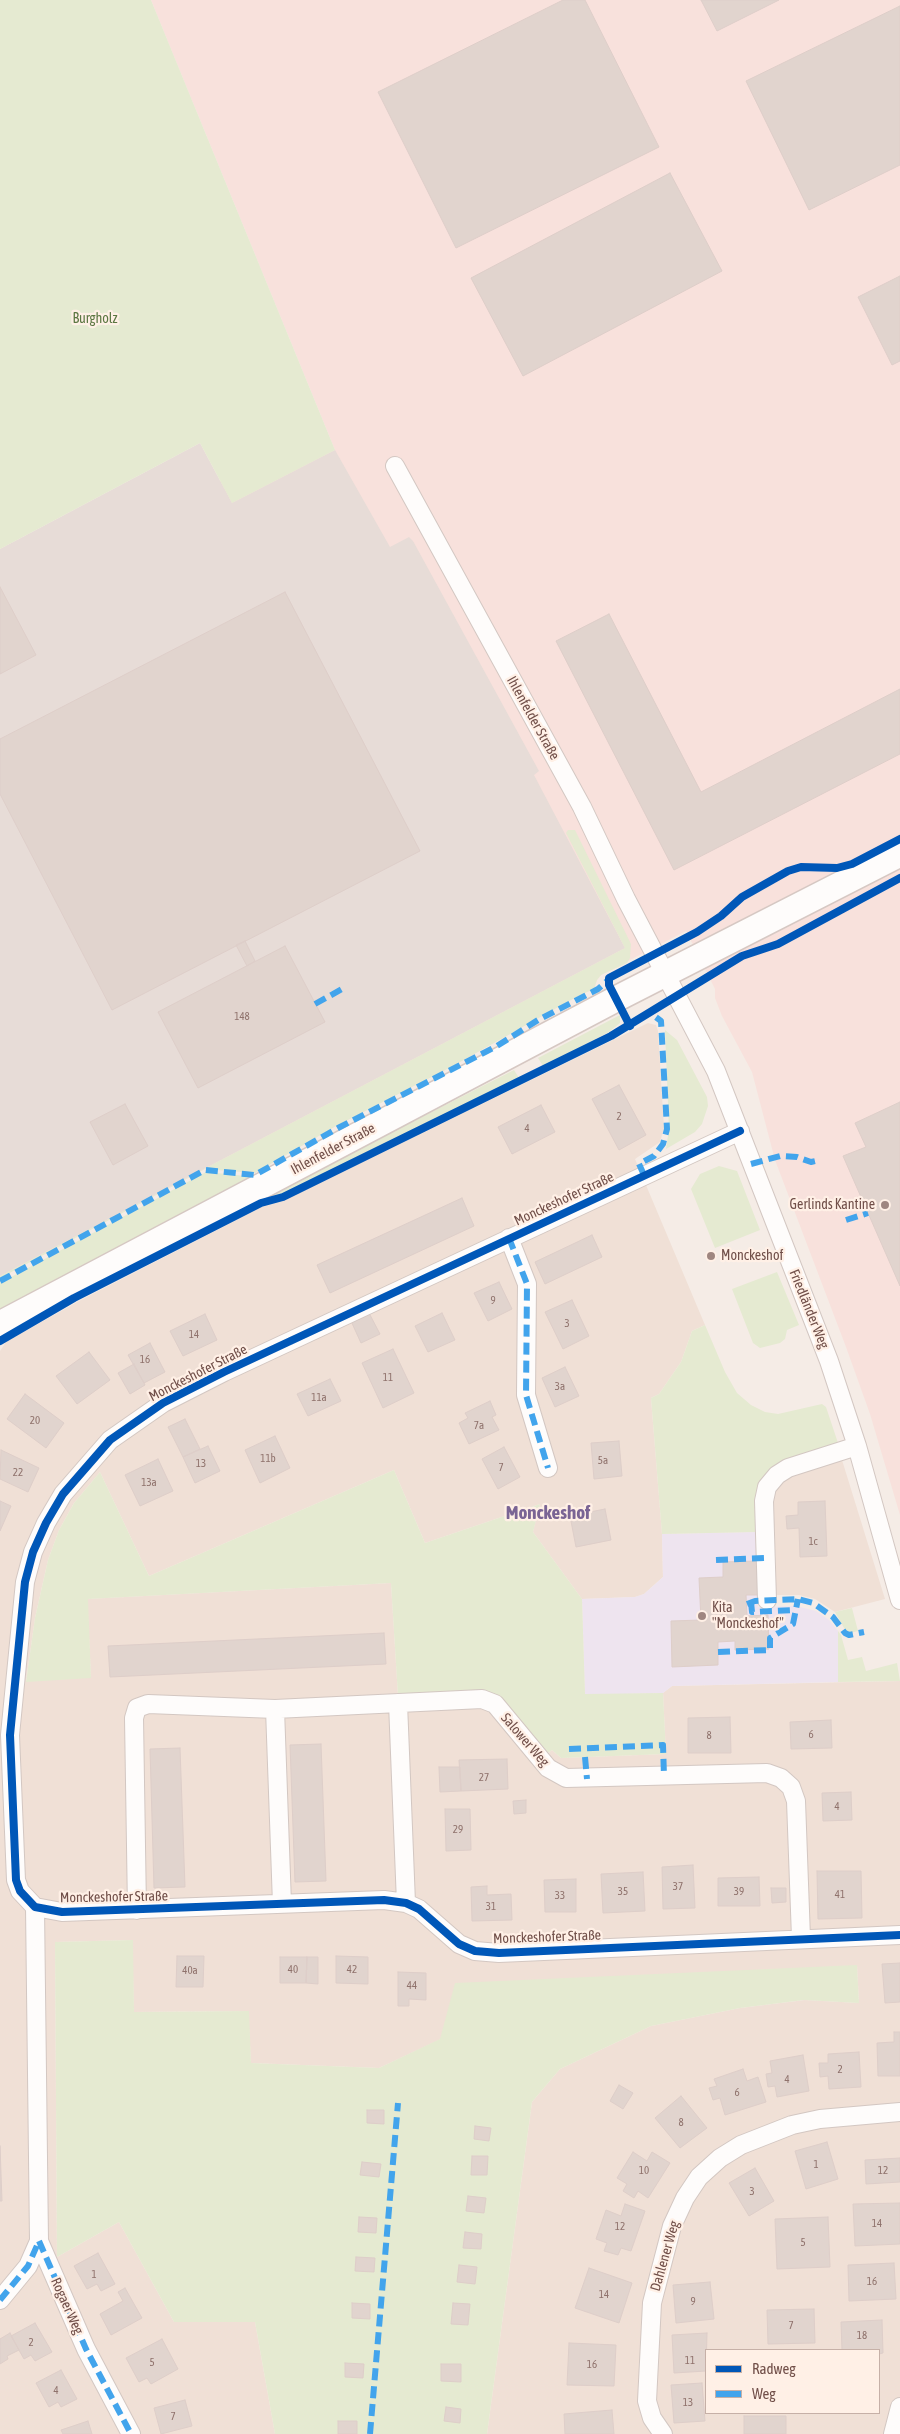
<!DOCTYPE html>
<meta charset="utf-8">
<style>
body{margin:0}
#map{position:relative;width:900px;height:2434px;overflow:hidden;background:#f5ece6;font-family:"Asap Condensed",sans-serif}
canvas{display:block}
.legend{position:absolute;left:705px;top:2349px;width:175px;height:65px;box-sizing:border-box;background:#fff0e6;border:1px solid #c6b0a7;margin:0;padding:6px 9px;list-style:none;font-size:15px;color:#714f49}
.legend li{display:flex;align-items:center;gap:10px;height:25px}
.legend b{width:25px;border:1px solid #c6b0a7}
</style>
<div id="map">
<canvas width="900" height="2434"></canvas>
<ul class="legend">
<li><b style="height:6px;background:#0057b8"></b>Radweg</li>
<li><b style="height:6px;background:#42a4ec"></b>Weg</li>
</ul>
</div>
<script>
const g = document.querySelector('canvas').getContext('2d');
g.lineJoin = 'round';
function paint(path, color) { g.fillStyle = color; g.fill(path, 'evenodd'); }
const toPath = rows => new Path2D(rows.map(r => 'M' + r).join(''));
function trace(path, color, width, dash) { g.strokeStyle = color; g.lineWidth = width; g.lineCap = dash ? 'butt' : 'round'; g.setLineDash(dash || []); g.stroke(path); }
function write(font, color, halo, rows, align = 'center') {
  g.font = font + ' "Asap Condensed",sans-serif'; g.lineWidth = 4.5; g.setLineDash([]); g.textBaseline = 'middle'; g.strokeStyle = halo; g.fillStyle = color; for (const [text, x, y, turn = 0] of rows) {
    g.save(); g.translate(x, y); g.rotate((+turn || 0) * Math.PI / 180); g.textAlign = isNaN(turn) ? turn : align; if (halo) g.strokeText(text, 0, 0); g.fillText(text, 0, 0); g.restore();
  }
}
paint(toPath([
 [648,1023,656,1025,658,1031,664,1128,660,1142,635,1159,705,1325,692,1331,681,1362,659,1394,651,1398,662,1534,663,1577,644,1594,635,1597,582,1599,533,1532,540,1504,425,1543,394,1470,149,1576,100,1472,74,1503,59,1530,48,1560,35,1618,26,1681,91,1677,87,1599,391,1583,398,1696,482,1691,546,1755,552,1750,561,1758,666,1754,663,1693,672,1686,900,1681,900,2434,487,2434,532,2102,560,2069,651,2026,740,2008,805,2000,859,2003,857,1966,441,2039,379,2068,251,2063,248,2011,134,2012,132,1940,55,1942,57,2257,119,2222,174,2322,255,2322,275,2434,0,2434,0,1351,6,1342,79,1301,262,1207,283,1201],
 [706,2350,879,2350,879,2413,706,2413],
 [842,1460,885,1599,835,1612,815,1599,799,1595,773,1595,772,1568,776,1567,773,1502,775,1491,782,1480,793,1472]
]), '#f0e0d6');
paint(toPath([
 [151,0,900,0,900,1515,870,1414,846,1347,775,1160,752,1072,722,1016,715,998,715,989,686,931,601,975,597,980,594,989,578,996,451,1067,336,1126,255,1173,205,1169,0,1278,0,549,37,530,335,450]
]), '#f8e1dc');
paint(toPath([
 [200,443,232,503,335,450,390,547,409,537,413,541,539,771,534,775,625,948,0,1276,0,549]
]), '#e7dcd7');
paint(toPath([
 [756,1532,758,1607,796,1606,816,1611,829,1620,838,1631,838,1682,672,1686,663,1693,585,1695,582,1599,635,1597,644,1594,663,1577,662,1534]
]), '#eee4ef');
paint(toPath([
 [0,0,151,0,335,450,232,503,200,443,0,549],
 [568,830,575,830,631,944,630,958,627,963,601,975,597,980,594,989,578,996,451,1067,336,1126,255,1173,205,1169,0,1278,0,1276,625,948,566,833],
 [620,1015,620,1023,609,1032,543,1066,538,1058],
 [665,1030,677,1040,707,1097,708,1106,702,1124,695,1132,666,1149,669,1129],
 [514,1070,519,1078,281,1195,259,1200],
 [455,1073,0,1315,0,1283,206,1172,256,1177,339,1130],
 [719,1166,737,1171,760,1230,715,1248,691,1189,700,1174],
 [777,1272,799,1325,787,1330,785,1339,780,1343,760,1348,753,1343,732,1289],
 [705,1325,725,1372,737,1393,751,1405,765,1412,778,1414,822,1404,826,1407,838,1443,786,1460,756,1500,756,1532,662,1534,651,1398,659,1394,681,1362,692,1331],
 [394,1470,425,1543,540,1504,533,1532,582,1599,585,1694,663,1693,666,1754,561,1758,552,1750,545,1755,500,1699,398,1696,391,1583,88,1599,91,1678,26,1682,35,1618,48,1560,59,1530,74,1503,100,1472,149,1576],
 [852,1608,858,1631,850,1633,844,1628,835,1612],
 [838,1631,841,1635,848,1660,862,1657,866,1671,897,1663,900,1681,838,1682],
 [133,1940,134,2012,249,2011,251,2063,379,2068,440,2039,455,1983,857,1965,859,2003,804,2000,740,2008,651,2026,560,2069,532,2102,487,2434,275,2434,255,2322,174,2322,119,2222,57,2257,55,1942]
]), '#e5ead1');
const building = toPath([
 [563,0,585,0,659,147,456,248,378,92,563,0],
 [701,0,779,0,717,31,701,0],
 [900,6,900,165,809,210,746,81,900,6],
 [670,173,722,271,523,376,471,278,670,173],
 [900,276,900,361,892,365,858,297,900,276],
 [0,587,36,655,0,674,0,587],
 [285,592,420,851,112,1010,0,794,0,739,285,592],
 [609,614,701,792,900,689,900,754,674,870,556,641,609,614],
 [245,941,255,961,247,966,236,945,245,941],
 [285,946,325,1022,198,1088,158,1012,285,946],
 [619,1085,646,1135,619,1150,592,1099,619,1085],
 [900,1102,900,1286,843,1156,866,1147,855,1123,900,1102],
 [125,1104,148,1146,113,1165,90,1122,125,1104],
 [541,1105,555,1132,512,1154,498,1127,541,1105],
 [462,1198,474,1226,330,1293,317,1265,462,1198],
 [592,1235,602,1257,545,1284,535,1262,592,1235],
 [499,1282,512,1309,488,1321,474,1293,499,1282],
 [572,1300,589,1336,563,1349,545,1312,572,1300],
 [369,1313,380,1334,361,1343,351,1321,369,1313],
 [442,1313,455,1340,428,1352,415,1326,442,1313],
 [205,1314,217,1340,183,1356,170,1331,205,1314],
 [150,1343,165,1372,144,1383,128,1355,150,1343],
 [393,1349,414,1393,383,1408,362,1363,393,1349],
 [89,1352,110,1380,77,1404,56,1376,89,1352],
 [134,1364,145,1385,130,1394,118,1373,134,1364],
 [565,1367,579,1396,555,1407,542,1378,565,1367],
 [330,1379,341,1401,308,1416,297,1394,330,1379],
 [25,1394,64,1423,46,1448,7,1419,25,1394],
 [490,1401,496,1415,492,1417,499,1430,469,1444,459,1423,468,1418,465,1413,490,1401],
 [185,1419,200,1449,183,1457,168,1427,185,1419],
 [275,1436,290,1468,260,1483,245,1450,275,1436],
 [619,1441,622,1476,594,1479,591,1443,619,1441],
 [208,1446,220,1471,195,1483,183,1457,208,1446],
 [504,1447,520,1477,498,1489,482,1459,504,1447],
 [1,1450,39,1468,28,1492,0,1479,1,1450],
 [158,1459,173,1491,140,1506,125,1475,158,1459],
 [0,1501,11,1506,0,1531,0,1501],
 [825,1501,827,1556,800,1557,799,1528,787,1529,786,1516,798,1515,798,1502,825,1501],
 [605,1509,611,1540,576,1547,570,1516,605,1509],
 [757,1561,758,1595,746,1595,747,1616,768,1615,769,1649,735,1650,735,1641,718,1642,718,1665,672,1667,671,1621,701,1620,699,1578,723,1577,723,1562,757,1561],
 [384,1633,386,1664,110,1677,108,1646,384,1633],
 [730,1717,731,1753,688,1753,688,1718,730,1717],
 [831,1720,832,1748,791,1749,790,1722,831,1720],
 [321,1744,326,1881,295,1882,290,1745,321,1744],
 [180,1748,185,1887,154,1888,150,1749,180,1748],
 [507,1759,508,1789,461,1791,459,1760,507,1759],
 [439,1767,460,1767,461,1791,440,1792,439,1767],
 [851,1792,852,1820,823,1821,822,1793,851,1792],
 [526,1800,526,1813,514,1814,513,1801,526,1800],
 [445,1809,470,1809,471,1850,446,1851,445,1809],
 [693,1865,695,1908,663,1909,662,1867,693,1865],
 [817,1871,861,1871,862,1918,818,1919,817,1871],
 [643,1872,645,1911,603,1913,601,1874,643,1872],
 [759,1877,760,1906,718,1906,718,1878,759,1877],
 [576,1879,576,1912,545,1912,544,1880,576,1879],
 [487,1886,487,1895,511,1894,512,1920,472,1921,471,1887,487,1886],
 [771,1888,786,1888,786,1902,772,1903,771,1888],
 [177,1956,204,1956,203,1987,176,1987,177,1956],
 [336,1956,368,1957,368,1984,336,1983,336,1956],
 [280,1957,307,1957,306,1983,280,1983,280,1957],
 [307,1957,318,1957,318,1984,306,1983,307,1957],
 [900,1963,900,2002,885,2003,882,1964,900,1963],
 [398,1972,426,1973,426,2000,409,1999,409,2006,398,2006,398,1972],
 [894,2032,900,2032,900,2076,878,2076,877,2043,894,2042,894,2032],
 [859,2052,861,2087,829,2089,828,2076,820,2077,819,2063,828,2063,828,2054,859,2052],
 [803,2055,809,2091,777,2097,775,2086,768,2087,766,2074,772,2073,770,2061,803,2055],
 [743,2069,747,2081,758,2077,766,2102,725,2115,720,2098,713,2100,709,2088,717,2086,714,2079,743,2069],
 [619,2085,633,2093,623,2109,610,2101,619,2085],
 [681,2096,707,2128,680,2148,655,2118,681,2096],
 [367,2110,384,2110,384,2124,367,2123,367,2110],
 [475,2126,491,2128,489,2141,474,2139,475,2126],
 [827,2142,838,2179,806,2189,795,2151,827,2142],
 [0,2146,2,2201,0,2201,0,2146],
 [633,2152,647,2161,652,2152,670,2163,648,2198,638,2191,634,2198,623,2191,627,2184,617,2178,633,2152],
 [472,2156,488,2156,487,2175,471,2175,472,2156],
 [900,2158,900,2182,866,2184,865,2160,900,2158],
 [362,2162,381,2164,379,2177,360,2175,362,2162],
 [755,2168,774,2201,749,2216,729,2183,755,2168],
 [468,2196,486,2198,484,2213,466,2211,468,2196],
 [900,2203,900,2244,855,2246,853,2204,900,2203],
 [625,2204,645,2211,631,2251,621,2248,618,2255,604,2251,607,2243,596,2239,606,2210,621,2216,625,2204],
 [359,2217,377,2218,376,2233,358,2232,359,2217],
 [828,2217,830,2267,777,2269,775,2219,828,2217],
 [465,2232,482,2234,481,2249,463,2248,465,2232],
 [98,2253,115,2284,101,2291,97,2284,87,2289,74,2266,98,2253],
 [356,2257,375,2258,374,2272,355,2271,356,2257],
 [894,2263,896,2299,849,2301,848,2265,894,2263],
 [459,2265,477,2267,475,2284,457,2282,459,2265],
 [589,2268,632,2283,619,2323,575,2308,589,2268],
 [710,2282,714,2319,676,2323,673,2285,710,2282],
 [125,2288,142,2318,111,2335,100,2314,123,2301,118,2292,125,2288],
 [352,2303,370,2304,370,2319,352,2318,352,2303],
 [453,2303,470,2304,468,2325,451,2324,453,2303],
 [814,2309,815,2343,768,2344,767,2310,814,2309],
 [882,2320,883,2353,879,2354,879,2350,842,2350,841,2322,882,2320],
 [35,2323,52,2352,35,2361,31,2355,24,2359,11,2336,35,2323],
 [10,2333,19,2350,7,2356,8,2359,0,2364,0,2339,10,2333],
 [707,2333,706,2371,674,2373,672,2335,707,2333],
 [162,2339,178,2369,151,2384,147,2378,139,2382,126,2358,162,2339],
 [569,2343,616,2345,614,2386,567,2385,569,2343],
 [345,2363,364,2364,363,2378,345,2377,345,2363],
 [441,2364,461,2364,461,2382,441,2381,441,2364],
 [61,2370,77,2399,61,2407,58,2402,49,2407,36,2383,61,2370],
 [702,2383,705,2421,674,2423,671,2385,702,2383],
 [185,2400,192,2426,161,2434,154,2408,185,2400],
 [446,2407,461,2409,460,2423,444,2421,446,2407],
 [612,2410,614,2434,565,2434,564,2414,612,2410],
 [744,2416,786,2416,786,2434,744,2434,744,2416],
 [88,2421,92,2434,63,2434,61,2430,88,2421],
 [338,2421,357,2421,357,2434,338,2434,338,2421]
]);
paint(building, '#e1d4ce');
trace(building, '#decec9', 1);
const street = toPath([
 [395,466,582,807,626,899,716,1071,829,1361,857,1446,900,1600],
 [740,1131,224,1372,163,1403,110,1440,63,1494,46,1523,33,1552,25,1582,10,1735,16,1880,20,1891,35,1907,62,1912,384,1900,406,1903,419,1909,459,1944,475,1951,499,1953,900,1935],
 [509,1238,527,1284,526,1395,548,1468],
 [767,1600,764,1501,767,1487,777,1475,788,1468,857,1446],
 [398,1703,406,1903],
 [275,1709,282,1904],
 [35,1907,39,2241,86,2349,131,2434],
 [137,1910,134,1718,137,1708,148,1704,275,1709,482,1699,495,1704,548,1768,566,1778,767,1773,781,1778,791,1787,796,1801,801,1938],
 [0,2300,28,2266,39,2241],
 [663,2434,652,2418,647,2401,652,2303,672,2226,685,2198,699,2177,720,2158,741,2145,792,2125,820,2119,900,2112],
 [893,2434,900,2407]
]);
const secondary = toPath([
 [0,1324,616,999,900,854]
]);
trace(street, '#d3c7c2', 20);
trace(secondary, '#d6c8c3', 28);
trace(street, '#fefcfb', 18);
trace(secondary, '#fefcfb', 25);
trace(toPath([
 [315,1004,342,989],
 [751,1164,780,1156,797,1157,811,1162,820,1160],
 [644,1175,639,1164,654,1156,663,1144,667,1129,661,1021,649,1012],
 [846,1220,868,1213],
 [509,1238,527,1284,526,1395,548,1468],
 [0,1281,205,1170,255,1175,338,1128,497,1046,538,1020,598,989,607,981],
 [716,1560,766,1558],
 [751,1602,752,1612,794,1610],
 [747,1604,755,1601,798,1599,813,1603,833,1617,845,1633,849,1635,864,1632],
 [718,1652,770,1650,770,1638,793,1624,798,1599],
 [569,1749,663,1745,664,1776],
 [585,1757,587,1779],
 [39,2241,86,2349,131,2434],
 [0,2300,28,2266,39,2241],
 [370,2434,398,2103]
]), '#42a4ec', 6, [12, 6]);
trace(toPath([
 [630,1026,609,985,609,978,697,932,721,916,742,897,788,871,801,867,837,868,852,864,900,839],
 [740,1131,224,1372,163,1403,110,1440,63,1494,46,1523,33,1552,25,1582,10,1735,16,1880,20,1891,35,1907,62,1912,384,1900,406,1903,419,1909,459,1944,475,1951,499,1953,900,1935],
 [0,1341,74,1298,261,1203,283,1197,611,1036,742,956,778,944,900,878]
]), '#0057b8', 8);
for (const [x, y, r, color] of [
 [885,1205,5,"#9f8680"],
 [711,1256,5,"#9f8680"],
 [702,1616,5,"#9f8680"]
]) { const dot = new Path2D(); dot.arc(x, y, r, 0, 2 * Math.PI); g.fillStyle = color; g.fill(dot); trace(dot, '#fff0e6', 2); }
write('11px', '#8f726c', null, [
 ["148",242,1017],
 ["2",619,1117],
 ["4",527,1129],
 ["9",493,1301],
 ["3",567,1324],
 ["14",194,1335],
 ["16",145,1360],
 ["11",388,1378],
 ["3a",560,1387],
 ["11a",319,1398],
 ["20",35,1421],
 ["7a",479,1426],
 ["11b",268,1459],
 ["5a",603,1461],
 ["13",201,1464],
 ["7",501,1468],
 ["22",18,1473],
 ["13a",149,1483],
 ["1c",813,1542],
 ["6",811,1735],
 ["8",709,1736],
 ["27",484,1778],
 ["4",837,1807],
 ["29",458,1830],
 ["37",678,1887],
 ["35",623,1892],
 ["39",739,1892],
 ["41",840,1895],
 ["33",560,1896],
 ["31",491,1907],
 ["40",293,1970],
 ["42",352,1970],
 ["40a",190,1971],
 ["44",412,1986],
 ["2",840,2070],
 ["4",787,2080],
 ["6",737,2093],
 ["8",681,2123],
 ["1",816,2165],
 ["10",644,2171],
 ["12",883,2171],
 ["3",752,2192],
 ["14",877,2224],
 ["12",620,2227],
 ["5",803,2243],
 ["1",94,2275],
 ["16",872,2282],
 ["14",604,2295],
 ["9",693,2302],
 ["7",791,2326],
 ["18",862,2336],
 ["2",31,2343],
 ["11",690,2361],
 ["5",152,2363],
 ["16",592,2365],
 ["4",56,2391],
 ["13",688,2403],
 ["7",173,2417]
]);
write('14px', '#5c7742', '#fff0e6', [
 ["Burgholz",95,319]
]);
write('14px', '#714f49', '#fff0e6', [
 ["Ihlenfelder Straße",533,718,61],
 ["Ihlenfelder Straße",333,1149,-28],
 ["Monckeshofer Straße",564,1199,-25],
 ["Friedländer Weg",809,1309,68],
 ["Monckeshofer Straße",198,1373,-27],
 ["Salower Weg",525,1740,49],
 ["Monckeshofer Straße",114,1897,-1],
 ["Monckeshofer Straße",547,1937,-2],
 ["Dahlener Weg",665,2256,-74],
 ["Rogaer Weg",67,2306,66]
]);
write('14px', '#714f49', '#fff0e6', [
 ["Gerlinds Kantine",875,1205,"right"],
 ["Monckeshof",721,1256],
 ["Kita",712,1608],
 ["\"Monckeshof\"",712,1624]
], 'left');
write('bold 19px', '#7a6494', '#fff0e6', [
 ["Monckeshof",548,1513]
]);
</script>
